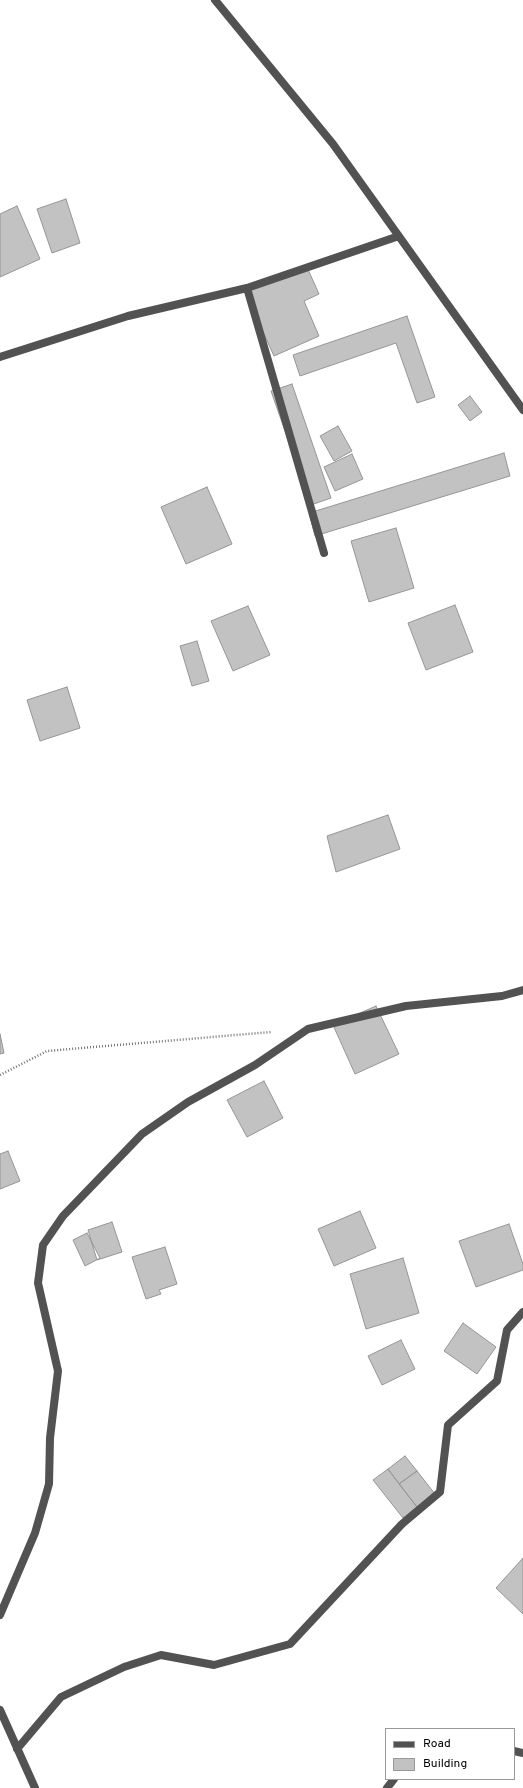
<!DOCTYPE html>
<style>
body{margin:0}
#map{position:relative;width:523px;height:1788px;overflow:hidden;background:#fff;font-family:Overpass,sans-serif}
canvas{display:block}
.legend{position:absolute;left:385px;top:1728px;width:130px;height:52px;box-sizing:border-box;background:#fff;border:1px solid #999;margin:0;padding:5px 7px;list-style:none;font-size:12px;color:#000}
.legend li{display:flex;align-items:center;gap:8px;height:20px}
.legend b{width:20px;border:1px solid #999}
</style>
<div id="map">
<canvas width="523" height="1788"></canvas>
<ul class="legend">
<li><b style="height:5px;background:#525252"></b>Road</li>
<li><b style="height:11px;background:#c2c2c2"></b>Building</li>
</ul>
</div>
<script>
const g = document.querySelector('canvas').getContext('2d');
g.lineJoin = 'round';
function paint(path, color) { g.fillStyle = color; g.fill(path, 'evenodd'); }
const toPath = rows => new Path2D(rows.map(r => 'M' + r).join(''));
function trace(path, color, width, dash) { g.strokeStyle = color; g.lineWidth = width; g.lineCap = dash ? 'butt' : 'round'; g.setLineDash(dash || []); g.stroke(path); }
const building = toPath([
 [66,199,80,243,52,253,37,209,66,199],
 [17,206,40,259,0,277,0,214,17,206],
 [306,265,319,294,304,301,319,336,274,356,245,292,306,265],
 [407,316,435,397,417,403,396,343,300,376,293,355,407,316],
 [292,384,331,498,311,505,271,391,292,384],
 [470,396,482,412,470,421,458,405,470,396],
 [338,426,352,451,334,461,320,436,338,426],
 [504,453,510,476,315,536,309,513,504,453],
 [352,454,363,479,335,491,324,467,352,454],
 [207,487,232,544,186,564,161,507,207,487],
 [396,528,414,588,369,602,351,541,396,528],
 [455,605,473,652,426,670,408,623,455,605],
 [248,606,270,655,233,671,211,621,248,606],
 [197,641,209,681,192,686,180,646,197,641],
 [67,687,80,728,40,741,27,700,67,687],
 [388,815,400,849,336,872,327,836,388,815],
 [376,1006,399,1054,355,1074,333,1025,376,1006],
 [0,1034,4,1053,0,1054,0,1034],
 [264,1081,283,1118,247,1137,227,1100,264,1081],
 [8,1151,20,1181,0,1189,0,1154,8,1151],
 [360,1211,376,1248,334,1266,318,1229,360,1211],
 [112,1222,122,1252,97,1260,88,1230,112,1222],
 [509,1224,523,1264,523,1270,476,1287,459,1241,509,1224],
 [87,1233,100,1258,85,1266,73,1240,87,1233],
 [165,1247,177,1284,159,1290,161,1294,146,1299,132,1257,165,1247],
 [403,1258,419,1313,366,1329,350,1274,403,1258],
 [463,1323,496,1347,477,1374,444,1351,463,1323],
 [401,1340,415,1369,382,1385,368,1356,401,1340],
 [405,1456,417,1471,399,1484,388,1469,405,1456],
 [388,1469,417,1507,403,1518,373,1480,388,1469],
 [417,1471,435,1494,417,1507,399,1484,417,1471],
 [523,1558,523,1614,496,1588,523,1558]
]);
paint(building, '#c2c2c2');
trace(building, '#969696', 1);
trace(toPath([
 [0,1075,47,1051,271,1032]
]), '#747474', 2.5, [1, 2]);
trace(toPath([
 [215,0,333,144,523,410],
 [247,288,324,553],
 [0,357,128,316,247,288,399,236],
 [0,1615,35,1533,49,1484,50,1438,58,1371,38,1283,43,1245,63,1216,142,1134,188,1102,255,1065,308,1029,406,1006,502,996,523,990],
 [0,1710,35,1788],
 [17,1749,61,1697,124,1667,161,1655,214,1665,290,1644,402,1524,440,1492,448,1425,497,1381,507,1330,523,1312],
 [514,1751,523,1753],
 [387,1788,394,1779]
]), '#525252', 8);
</script>
